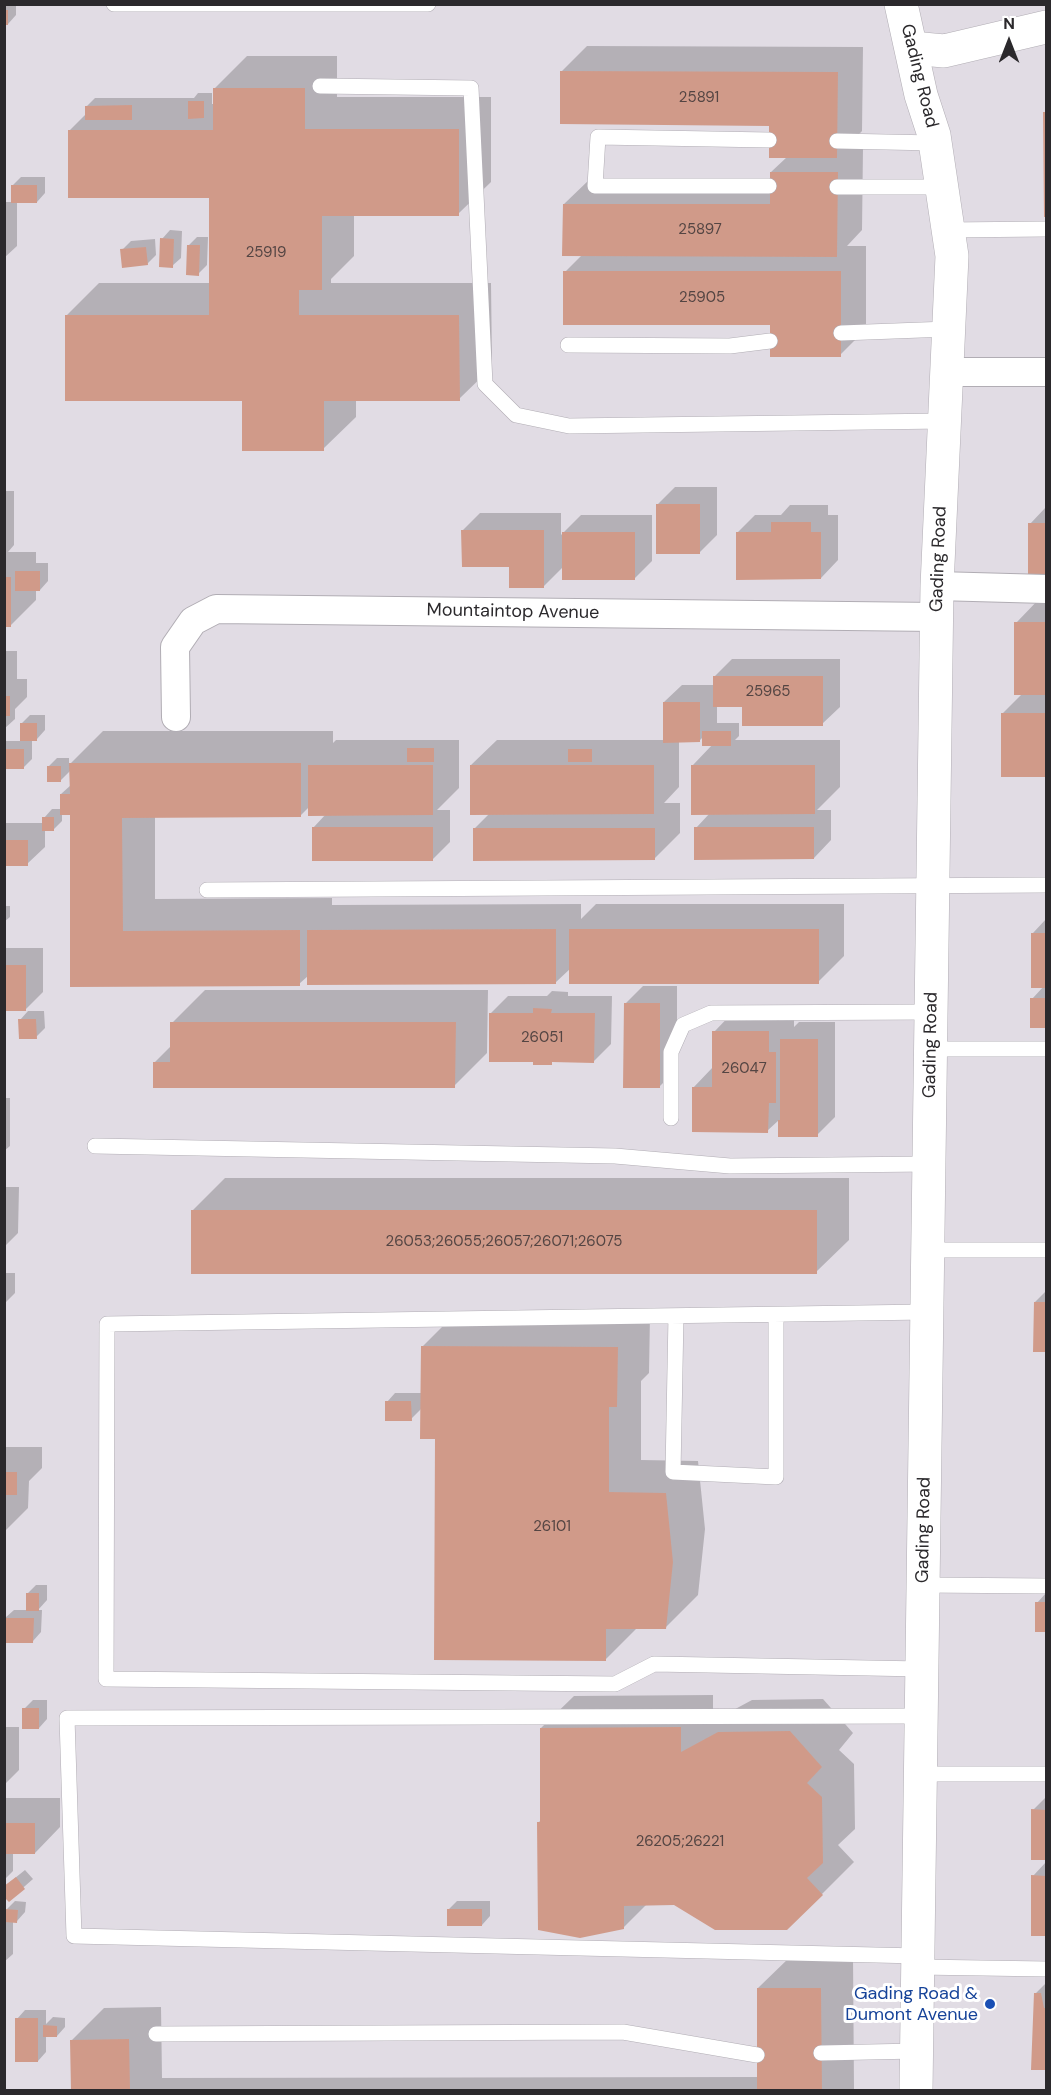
<!DOCTYPE html>
<style>
body{margin:0}
#map{position:relative;width:1051px;height:2095px;overflow:hidden;background:#e1dce4;font-family:"DM Sans",sans-serif}
canvas{display:block}
.frame{position:absolute;inset:0;border:6px solid #2b292c;pointer-events:none}
.north{position:absolute;left:979px;top:12px;width:60px;height:60px;-webkit-text-stroke:4px #fff;paint-order:stroke;rotate:0deg;font-size:16px;font-weight:700;line-height:24px;text-align:center;color:#2b292c}
.north::after{content:'';display:block;margin:auto;width:21px;height:27px;background:#2b292c;clip-path:polygon(50% 0,100% 100%,50% 72%,0 100%)}
</style>
<div id="map">
<canvas width="1051" height="2095"></canvas>
<div class="frame"></div>
<div class="north">N</div>
</div>
<script>
const g = document.querySelector('canvas').getContext('2d');
g.lineJoin = 'round';
function paint(path, color) { g.fillStyle = color; g.fill(path, 'evenodd'); }
const toPath = rows => new Path2D(rows.map(r => 'M' + r).join(''));
function trace(path, color, width, dash) { g.strokeStyle = color; g.lineWidth = width; g.lineCap = dash ? 'butt' : 'round'; g.setLineDash(dash || []); g.stroke(path); }
function write(font, color, halo, rows, align = 'center') {
  g.font = font + ' "DM Sans",sans-serif'; g.lineWidth = 6; g.setLineDash([]); g.textBaseline = 'middle'; g.strokeStyle = halo; g.fillStyle = color; for (const [text, x, y, turn = 0] of rows) {
    g.save(); g.translate(x, y); g.rotate((+turn || 0) * Math.PI / 180); g.textAlign = isNaN(turn) ? turn : align; if (halo) g.strokeText(text, 0, 0); g.fillText(text, 0, 0); g.restore();
  }
}
paint(toPath([
 [4,4,16,4,16,15,8,24,4,24],
 [587,46,863,47,862,131,847,147,863,147,862,230,847,246,866,246,866,329,840,355,771,323,565,272,582,255,564,204,590,179,771,179,771,172,787,157,771,124,561,72],
 [247,56,337,56,337,97,491,97,491,182,458,214,354,214,354,256,331,279,331,283,491,283,492,367,459,399,356,399,356,417,323,449,244,400,66,316,99,283,211,283,210,197,70,130,87,113,87,106,95,98,194,98,198,93,212,93,212,104,215,104,215,88],
 [1046,111,1046,215,1045,215,1045,113],
 [21,177,45,177,45,193,37,202,17,202,17,246,4,258,4,202,13,202,13,185],
 [170,230,182,231,181,258,172,266,162,239],
 [197,237,208,237,207,265,198,274,188,246],
 [155,239,156,255,147,264,122,250,131,241],
 [4,372,5,372,4,437],
 [675,487,717,487,717,535,700,552,657,505],
 [4,491,14,491,14,545,8,552,36,552,36,563,48,563,48,581,40,590,36,590,36,600,11,625,4,625],
 [790,505,828,505,828,515,838,515,838,560,821,578,737,533,755,515,781,515],
 [1046,507,1046,573,1030,573,1030,524],
 [480,513,561,513,561,535,581,515,652,515,652,561,635,578,564,566,543,587,463,530],
 [1041,597,1046,597,1046,776,1003,776,1002,714,1023,693,1016,623],
 [4,651,17,651,17,679,27,679,27,697,15,709,15,719,4,729],
 [732,659,840,659,840,707,822,724,743,706,717,706,717,723,739,723,739,736,735,740,840,740,840,787,817,810,831,810,831,840,814,858,696,828,710,813,693,765,713,744,704,736,699,741,679,741,679,787,664,803,680,803,680,833,654,859,475,828,490,813,471,765,497,740,664,740,664,702,682,685,714,685,714,677],
 [30,715,45,715,45,730,37,739,32,739,32,759,24,767,4,767,4,741,21,741,21,724],
 [103,731,333,731,333,743,336,740,459,740,459,788,437,810,450,810,450,842,433,859,313,828,326,814,310,806,300,816,155,816,155,899,332,898,332,905,581,904,581,919,596,904,844,904,844,956,818,982,571,968,555,983,308,976,299,984,71,985,71,813,62,813,62,821,53,830,45,830,45,847,27,864,4,864,4,823,44,823,44,818,52,809,61,809,61,794,71,785,71,770,61,780,48,767,57,758,69,758,69,765],
 [4,906,10,906,10,917,4,922],
 [1046,919,1046,1026,1032,1026,1032,999,1044,986,1033,933],
 [6,948,43,948,43,992,25,1010,4,1010],
 [643,986,677,986,677,1069,659,1087,625,1004],
 [205,990,488,990,487,1053,454,1086,155,1062,172,1045,172,1023],
 [552,991,568,992,568,996,612,996,611,1044,594,1061,553,1061,551,1063,491,1013,508,996,547,996],
 [739,1006,794,1006,794,1027,799,1022,835,1022,835,1117,817,1135,779,1135,779,1120,767,1131,693,1088,713,1067,714,1032],
 [28,1011,44,1011,45,1028,36,1037,20,1020],
 [4,1019,6,1019,6,1073,4,1074],
 [4,1098,10,1098,10,1146,4,1151],
 [225,1178,849,1178,849,1240,816,1272,193,1210],
 [4,1187,19,1187,18,1233,4,1247],
 [4,1273,15,1273,15,1293,5,1303,4,1341],
 [1046,1291,1046,1350,1035,1350,1035,1302],
 [455,1314,650,1315,649,1373,641,1381,641,1460,698,1461,705,1529,698,1595,665,1628,637,1628,605,1660,437,1438,422,1408,411,1419,387,1402,395,1393,422,1393,422,1347],
 [4,1447,42,1447,42,1468,29,1481,28,1508,4,1532],
 [36,1585,47,1585,47,1600,38,1610,42,1610,41,1632,33,1641,5,1618,14,1610,27,1610,27,1594],
 [1046,1593,1046,1631,1037,1631,1037,1603],
 [713,1695,713,1721,752,1700,823,1699,853,1733,839,1750,854,1764,855,1829,838,1845,854,1862,787,1929,674,1903,647,1904,624,1927,539,1822,542,1819,541,1728,574,1696],
 [33,1700,47,1700,47,1719,39,1728,24,1709],
 [4,1727,19,1727,19,1770,4,1785],
 [1046,1797,1046,1858,1033,1858,1033,1810],
 [4,1798,60,1798,60,1827,35,1853,13,1852,13,1871,4,1880],
 [1046,1862,1046,1935,1033,1935,1033,1876],
 [25,1870,33,1879,9,1900,10,1882],
 [15,1901,26,1902,25,1912,17,1921,13,1921,13,1954,4,1962,6,1910],
 [457,1901,490,1901,490,1916,482,1925,448,1910],
 [791,1956,853,1956,854,2090,72,2090,72,2040,104,2008,161,2007,162,2078,758,2077,758,1988],
 [1046,1983,1046,2069,1033,2069,1035,1994],
 [25,2010,46,2010,46,2024,53,2017,65,2018,65,2027,57,2036,46,2036,46,2052,38,2061,17,2019]
]), '#0003');
paint(toPath([
 [4,10,8,10,8,25,4,25],
 [560,71,838,72,837,158,769,158,769,126,560,124],
 [213,88,305,88,305,129,459,129,459,216,322,216,322,290,299,290,299,315,459,315,460,401,324,401,324,451,242,451,242,401,65,401,65,315,209,315,209,198,68,198,68,130,213,130],
 [188,101,204,101,204,118,188,119],
 [132,105,132,120,85,120,85,106],
 [1043,112,1046,112,1046,217,1044,217],
 [770,172,838,172,837,257,562,256,563,204,770,204],
 [11,185,37,185,37,203,11,203],
 [160,238,174,239,173,268,159,267],
 [187,245,200,245,199,276,186,275],
 [146,247,148,265,122,268,120,249],
 [563,271,841,271,841,357,770,357,770,325,563,325],
 [656,504,700,504,700,554,656,554],
 [771,522,811,522,811,532,821,532,821,579,736,580,736,532,771,532],
 [1028,523,1046,523,1046,575,1028,575],
 [461,530,544,530,544,588,509,588,509,567,462,567],
 [562,532,635,532,635,580,562,580],
 [15,571,40,571,40,591,15,591],
 [4,577,11,577,11,627,4,627],
 [1014,622,1046,622,1046,695,1014,695],
 [713,676,823,676,823,726,742,726,742,707,713,707],
 [4,696,10,696,10,716,4,716],
 [663,702,700,702,700,742,663,743],
 [1001,713,1046,713,1046,777,1001,777],
 [20,723,37,723,37,741,20,741],
 [702,731,731,731,731,746,702,746],
 [407,748,434,748,434,762,407,762],
 [4,749,24,749,24,769,4,769],
 [568,749,592,749,592,762,568,762],
 [69,763,301,763,301,817,122,818,123,931,300,930,300,986,70,987,70,815,60,815,60,794,70,794],
 [308,765,433,765,433,815,308,816],
 [470,765,654,765,654,814,470,815],
 [691,765,815,765,815,814,691,815],
 [47,766,61,766,61,782,47,782],
 [42,817,54,817,54,831,42,831],
 [312,827,433,827,433,861,312,861],
 [694,827,814,827,814,859,694,860],
 [473,828,655,828,655,860,473,861],
 [4,840,28,840,28,866,4,866],
 [556,929,556,984,307,985,307,930],
 [569,929,819,929,819,984,569,984],
 [1031,933,1046,933,1046,988,1031,988],
 [4,965,26,965,26,1011,4,1011],
 [1030,998,1046,998,1046,1028,1030,1028],
 [624,1003,660,1003,660,1088,623,1088],
 [533,1008,552,1009,551,1013,595,1013,594,1063,552,1062,552,1065,533,1065,533,1062,489,1062,489,1013,533,1013],
 [18,1019,36,1019,37,1039,19,1039],
 [170,1022,456,1022,455,1088,153,1088,153,1062,170,1062],
 [712,1031,769,1031,769,1052,776,1052,776,1103,769,1103,768,1133,692,1132,692,1087,712,1087],
 [780,1039,818,1039,818,1137,778,1137,778,1120,780,1120],
 [191,1210,817,1210,817,1274,191,1274],
 [1034,1302,1046,1302,1046,1352,1033,1352],
 [421,1346,618,1347,617,1407,609,1407,609,1492,666,1493,673,1562,666,1629,606,1629,606,1661,434,1660,435,1439,420,1439],
 [385,1401,411,1401,412,1421,385,1421],
 [4,1472,17,1472,17,1495,4,1495],
 [26,1593,39,1593,39,1611,26,1611],
 [1035,1602,1046,1602,1046,1632,1035,1632],
 [4,1618,34,1618,33,1643,4,1643],
 [22,1708,39,1708,39,1729,22,1729],
 [681,1727,681,1752,718,1732,790,1731,822,1767,807,1783,822,1797,823,1863,807,1878,823,1895,787,1930,715,1930,674,1905,624,1906,624,1929,580,1938,538,1930,537,1822,540,1822,540,1728],
 [1031,1809,1046,1810,1046,1860,1031,1860],
 [4,1823,35,1823,35,1854,4,1854],
 [1031,1875,1046,1876,1046,1936,1031,1936],
 [16,1877,25,1889,9,1902,4,1897,4,1886],
 [5,1909,18,1910,17,1923,5,1922],
 [447,1909,482,1909,482,1926,447,1926],
 [757,1988,821,1988,822,2090,757,2090],
 [1034,1993,1041,1993,1044,2008,1046,2008,1046,2070,1031,2070],
 [15,2018,38,2018,38,2062,15,2062],
 [43,2025,57,2026,57,2037,43,2037],
 [129,2039,130,2090,71,2090,70,2040]
]), '#d09a89');
const service = toPath([
 [114,4,428,4],
 [320,86,471,88,485,384,516,415,569,426,944,421],
 [769,140,598,137,595,186,769,186],
 [837,141,935,143],
 [837,187,942,187],
 [948,230,1046,229],
 [841,333,948,329],
 [568,345,730,346,770,341],
 [207,890,1046,885],
 [931,1049,1046,1049],
 [671,1118,671,1052,683,1025,711,1013,931,1012],
 [95,1146,615,1156,730,1166,930,1164],
 [928,1250,1046,1250],
 [676,1316,673,1472,776,1477,776,1315],
 [923,1585,1046,1586],
 [922,1669,654,1664,615,1684,106,1679,107,1324,927,1312],
 [921,1774,1046,1774],
 [918,1956,74,1936,67,1718,921,1716],
 [918,1967,1046,1969],
 [156,2034,623,2032,757,2055],
 [821,2053,917,2051]
]);
const minor = toPath([
 [947,372,1046,372],
 [937,586,1046,589],
 [176,717,175,647,193,621,216,609,937,617]
]);
const tertiary = toPath([
 [912,48,944,51,1046,27]
]);
const secondary = toPath([
 [901,4,921,95,934,135,952,256,937,586,916,2090]
]);
trace(service, '#b1adb4', 16);
trace(minor, '#b1adb4', 30);
trace(tertiary, '#b1adb4', 34);
trace(secondary, '#b1adb4', 34);
trace(service, '#fff', 15);
trace(minor, '#fff', 28);
trace(tertiary, '#fff', 33);
trace(secondary, '#fff', 33);
for (const [x, y, r, color] of [
 [990,2004,6,"#1a4fb4"]
]) { const dot = new Path2D(); dot.arc(x, y, r, 0, 2 * Math.PI); g.fillStyle = color; g.fill(dot); trace(dot, '#fff', 2); }
write('15px', '#544543', null, [
 ["25891",699,98],
 ["25897",700,230],
 ["25919",266,253],
 ["25905",702,298],
 ["25965",768,692],
 ["26051",542,1038],
 ["26047",744,1069],
 ["26053;26055;26057;26071;26075",504,1242],
 ["26101",552,1527],
 ["26205;26221",680,1842]
]);
write('18px', '#2b292c', '#fff', [
 ["Gading Road",919,76,76],
 ["Gading Road",939,559,-88],
 ["Mountaintop Avenue",513,612,1],
 ["Gading Road",931,1045,-89],
 ["Gading Road",924,1530,-89]
]);
write('18px', '#164399', '#fff', [
 ["Gading Road &",978,1994],
 ["Dumont Avenue",978,2015]
], 'right');
</script>
